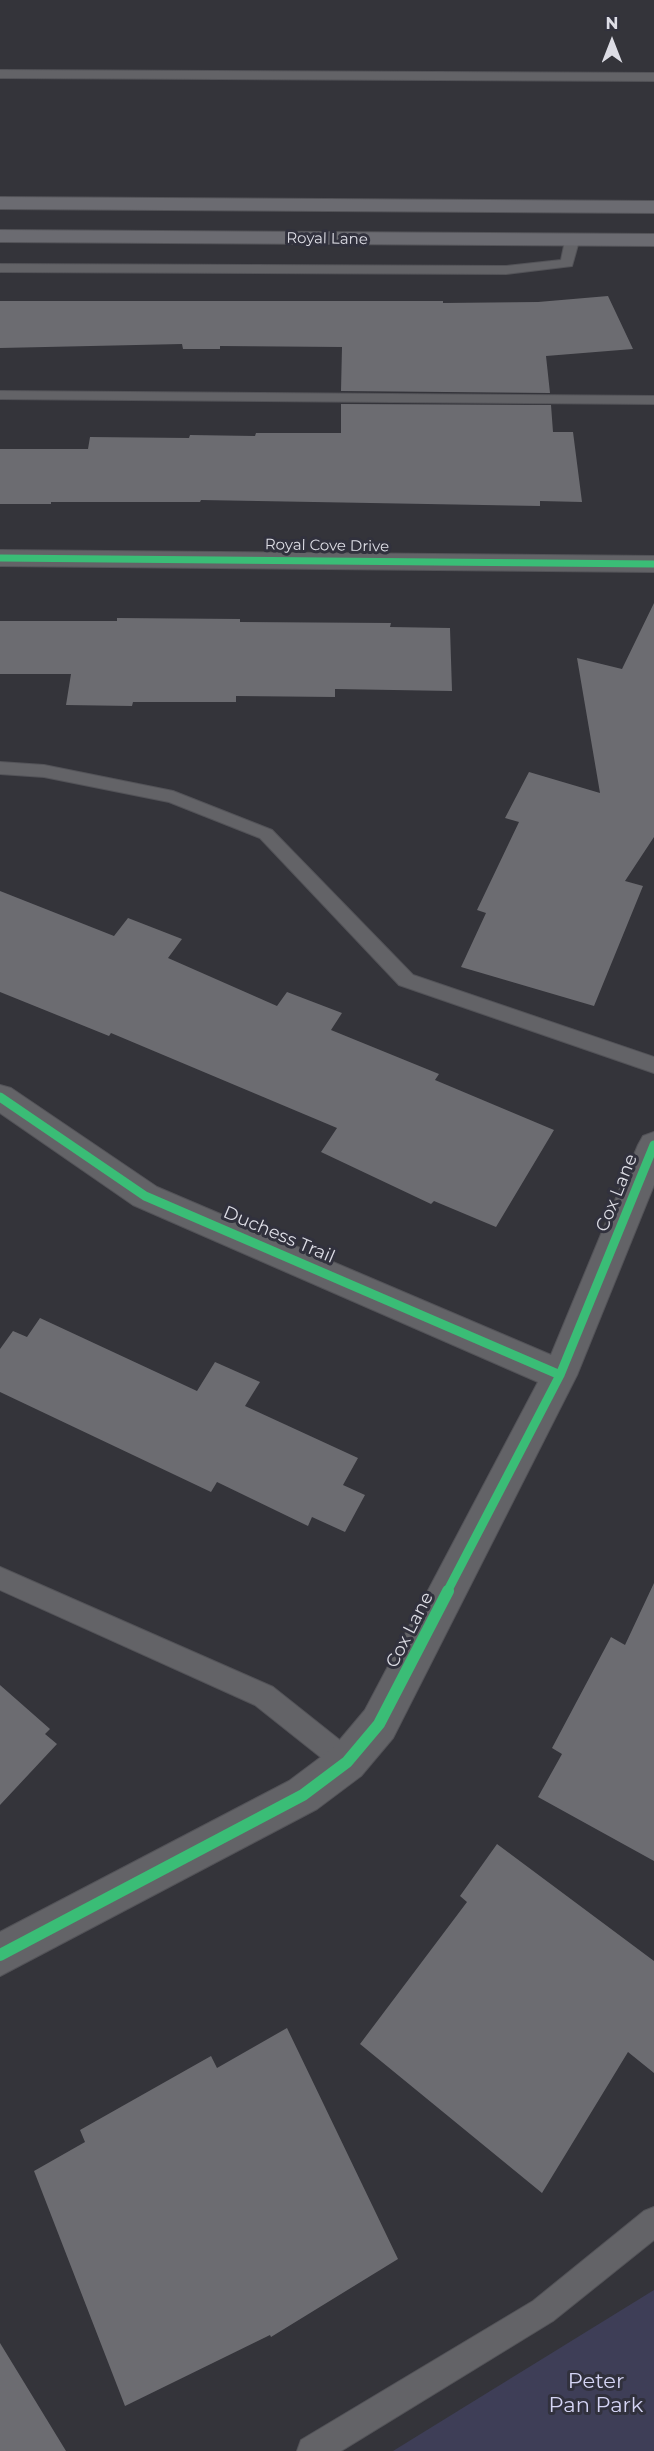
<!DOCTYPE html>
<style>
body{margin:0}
#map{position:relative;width:654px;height:2451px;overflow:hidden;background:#34343a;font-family:Montserrat,sans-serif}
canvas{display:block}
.north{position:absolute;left:582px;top:12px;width:60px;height:60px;-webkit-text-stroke:4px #31313d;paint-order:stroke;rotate:0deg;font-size:16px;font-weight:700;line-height:24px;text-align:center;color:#dddde5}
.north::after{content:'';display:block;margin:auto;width:21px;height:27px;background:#dddde5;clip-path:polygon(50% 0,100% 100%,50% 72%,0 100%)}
</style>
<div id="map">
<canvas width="654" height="2451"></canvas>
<div class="north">N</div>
</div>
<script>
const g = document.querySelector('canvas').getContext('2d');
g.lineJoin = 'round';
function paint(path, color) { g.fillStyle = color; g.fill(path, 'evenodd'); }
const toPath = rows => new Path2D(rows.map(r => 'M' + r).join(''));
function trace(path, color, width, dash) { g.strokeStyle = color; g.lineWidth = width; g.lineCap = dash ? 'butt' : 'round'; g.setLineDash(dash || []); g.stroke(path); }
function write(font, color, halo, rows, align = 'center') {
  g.font = font + ' Montserrat,sans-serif'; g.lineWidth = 6; g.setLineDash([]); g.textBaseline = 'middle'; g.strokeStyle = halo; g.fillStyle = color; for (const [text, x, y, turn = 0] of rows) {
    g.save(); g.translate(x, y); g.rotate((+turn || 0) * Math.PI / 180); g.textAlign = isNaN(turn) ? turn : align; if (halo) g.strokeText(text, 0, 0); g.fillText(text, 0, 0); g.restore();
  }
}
paint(toPath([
 [654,2290,654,2451,393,2451]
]), '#3e3e57');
paint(toPath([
 [608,296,633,349,546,356,550,393,341,391,342,347,220,346,220,349,183,349,182,344,0,348,0,301,443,301,443,303,538,302],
 [341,404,551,405,553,432,573,432,582,502,540,501,540,506,201,500,200,502,51,502,51,504,0,504,0,449,88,449,90,437,189,438,190,435,255,436,256,433,341,433],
 [654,603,654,837,625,881,643,886,594,1006,461,967,486,913,477,910,519,822,505,818,529,772,600,793,577,658,622,669],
 [117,618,240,619,240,622,391,623,390,627,450,628,452,691,335,689,335,697,236,696,236,702,133,702,132,706,66,705,71,674,0,674,0,621,117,621],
 [0,891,114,936,128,918,182,939,168,958,277,1006,287,992,342,1013,331,1030,439,1074,435,1080,554,1130,496,1227,434,1201,431,1204,321,1152,337,1128,111,1033,109,1036,0,992],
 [40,1318,197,1391,215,1362,260,1382,245,1406,358,1458,343,1485,365,1495,345,1532,312,1517,308,1526,217,1482,211,1492,0,1392,0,1349,13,1331,27,1337],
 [654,1583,654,1861,538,1797,562,1754,552,1748,611,1637,625,1645],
 [0,1685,50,1729,45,1734,57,1744,0,1805],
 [497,1844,654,1961,654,2073,628,2052,542,2193,360,2044,467,1902,460,1896],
 [287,2028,398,2259,271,2337,270,2335,125,2406,34,2171,85,2142,80,2130,211,2056,217,2068],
 [0,2343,66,2451,0,2451]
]), '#6c6c71');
const lane = toPath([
 [0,70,654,73,654,81,0,78,0,70],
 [572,237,579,241,572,266,506,274,0,272,0,264,506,266,561,260,565,241,572,237],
 [0,391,654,396,654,404,0,399,0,391],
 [0,762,44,765,173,791,272,830,413,975,654,1057,654,1073,399,985,260,838,169,802,44,777,0,774,0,762],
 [0,1567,273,1687,356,1753,360,1762,356,1771,347,1775,338,1771,255,1705,0,1590,0,1567],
 [654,2207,654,2240,553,2321,341,2451,297,2451,301,2440,533,2301,644,2211,654,2207]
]);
const street = toPath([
 [0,550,654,556,654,572,0,566,0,550],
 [0,1085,11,1088,157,1187,551,1355,638,1145,643,1136,654,1132,654,1185,577,1375,393,1738,361,1776,317,1809,0,1976,0,1932,289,1781,333,1748,365,1710,538,1382,133,1205,0,1113,0,1085]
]);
const secondary = toPath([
 [0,197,654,201,654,213,0,209,0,197],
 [0,230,654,234,654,246,0,242,0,230]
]);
trace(lane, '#535358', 2);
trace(street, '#535358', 2);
trace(secondary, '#535358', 2);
paint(lane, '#636367');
paint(street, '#636367');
paint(secondary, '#6b6b71');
trace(toPath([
 [0,558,654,564]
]), '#3abd76', 7);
trace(toPath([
 [0,1097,145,1196,560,1375],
 [447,1592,560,1375,654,1145]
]), '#3abd76', 9);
trace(toPath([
 [0,1955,303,1795,347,1762,379,1724,448,1591]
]), '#3abd76', 12);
write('15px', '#dddde5', '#31313d', [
 ["Royal Lane",327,239,1],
 ["Royal Cove Drive",327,546,1]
]);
write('18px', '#dddde5', '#31313d', [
 ["Cox Lane",617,1193,-68],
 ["Duchess Trail",279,1235,23],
 ["Cox Lane",410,1630,-63]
]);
write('21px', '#d4d4f4', '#31313d', [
 ["Peter",596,2382],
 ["Pan Park",596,2406]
]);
</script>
